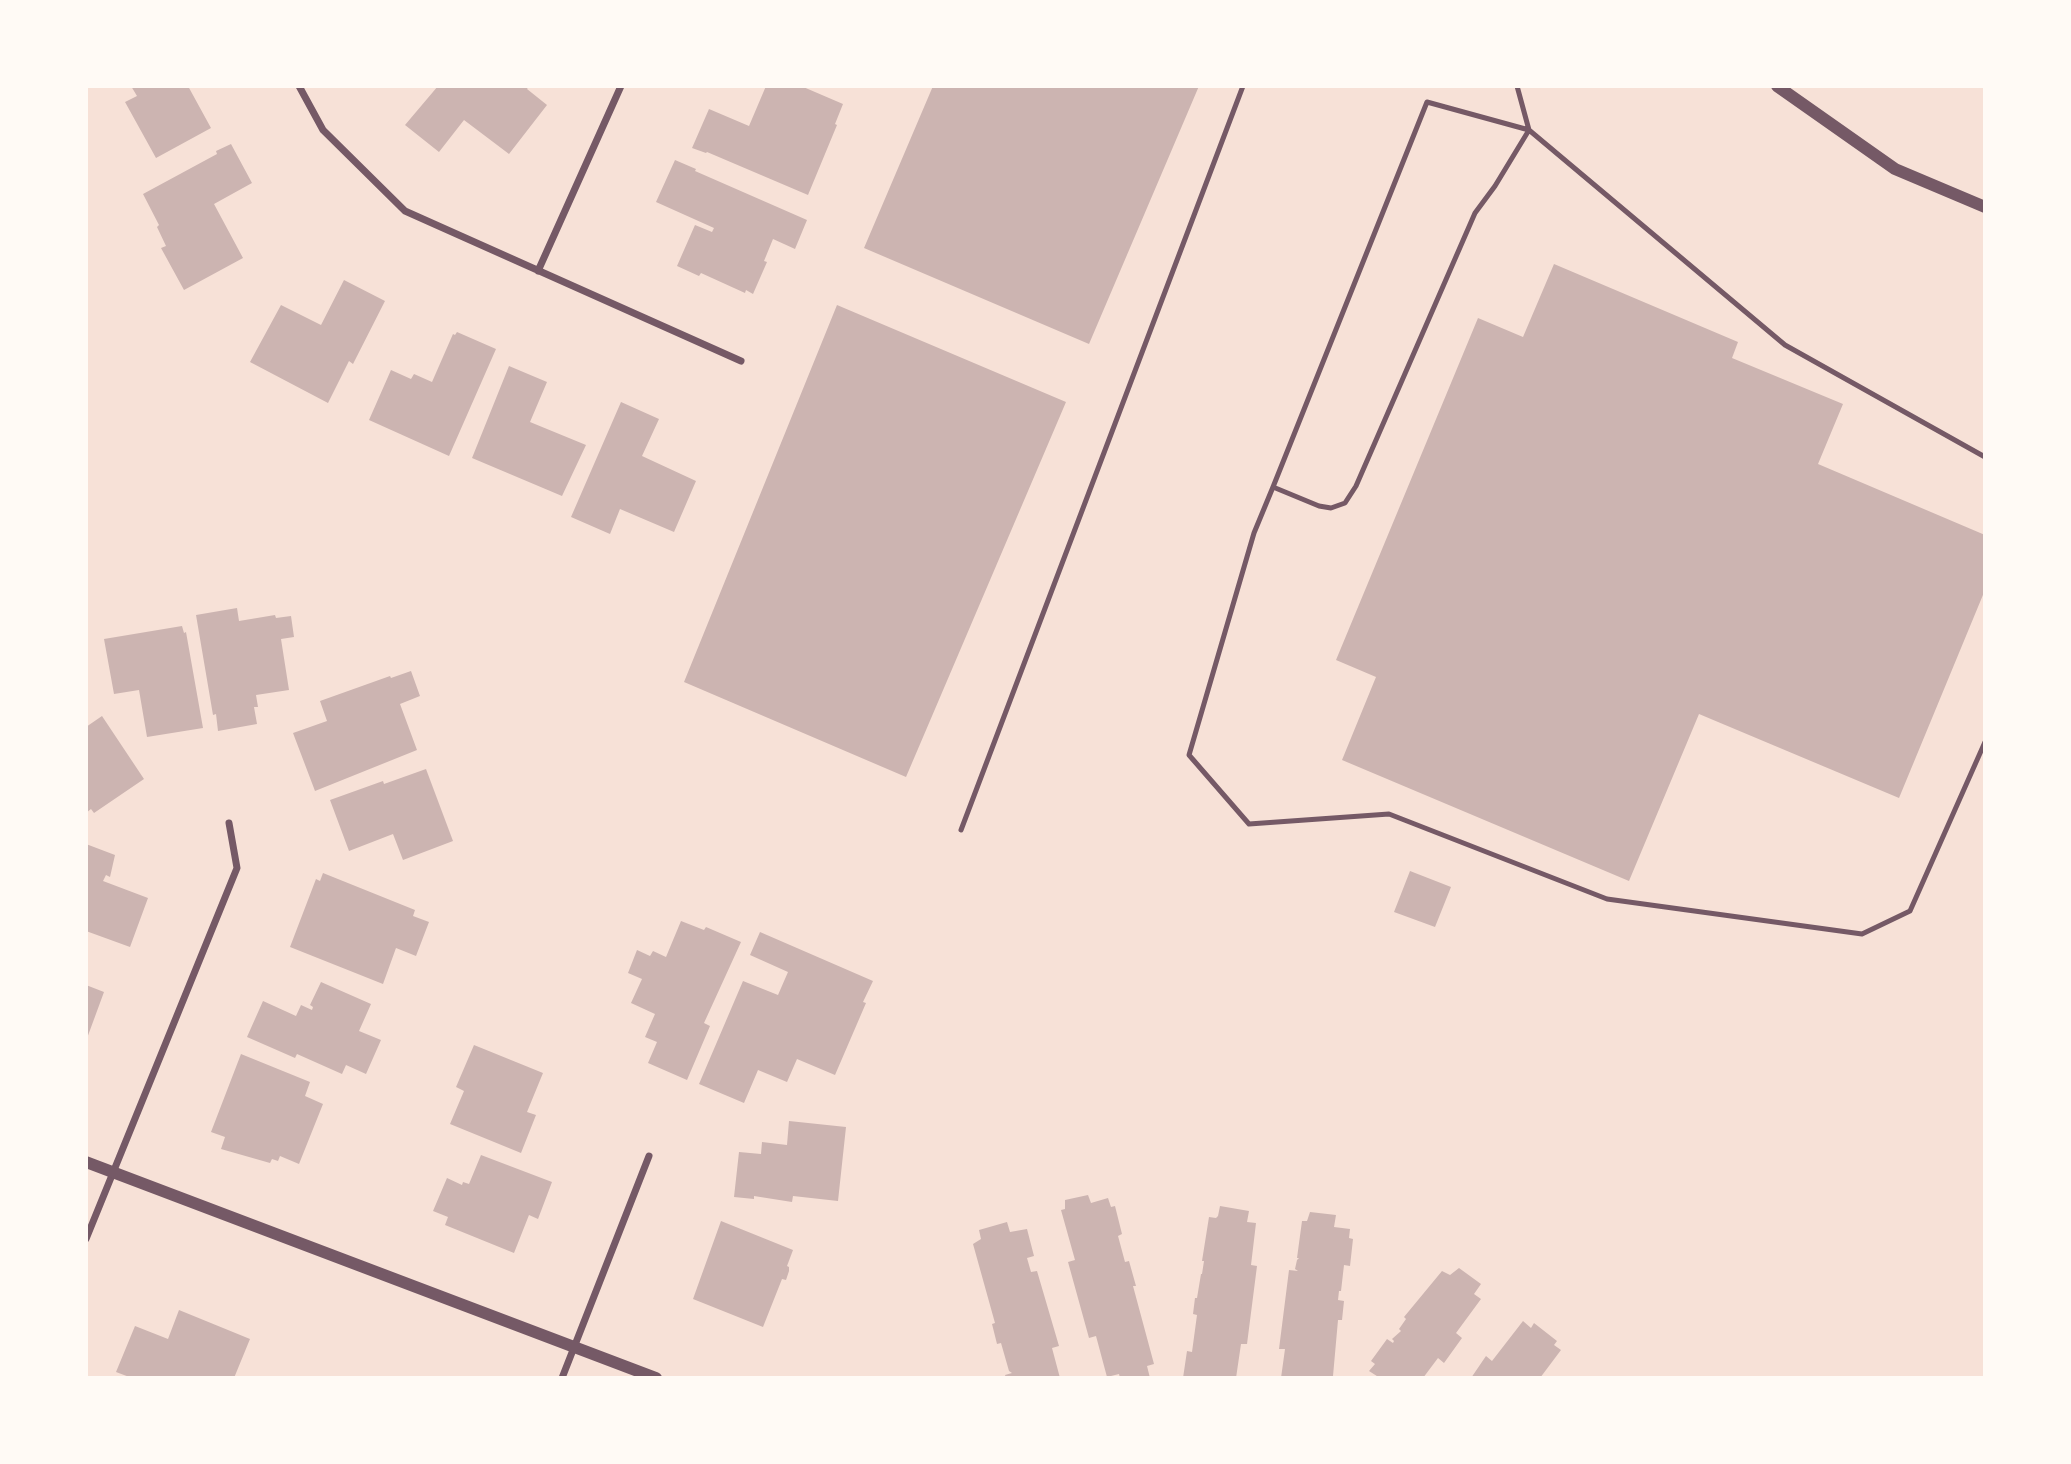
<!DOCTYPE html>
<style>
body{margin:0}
#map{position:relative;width:2071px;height:1464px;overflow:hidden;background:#f7e1d7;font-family:"Fira Sans Condensed",sans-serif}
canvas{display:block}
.frame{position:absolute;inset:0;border:88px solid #fffaf5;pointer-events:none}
</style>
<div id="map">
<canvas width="2071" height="1464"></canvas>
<div class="frame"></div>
</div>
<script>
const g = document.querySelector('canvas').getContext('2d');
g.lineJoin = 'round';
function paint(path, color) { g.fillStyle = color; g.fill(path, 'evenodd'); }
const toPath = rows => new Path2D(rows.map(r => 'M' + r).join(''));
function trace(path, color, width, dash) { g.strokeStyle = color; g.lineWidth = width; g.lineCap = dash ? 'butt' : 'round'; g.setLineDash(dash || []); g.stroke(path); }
paint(toPath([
 [131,86,188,86,211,128,156,158,125,102,137,96],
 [438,86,529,86,527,89,547,105,509,154,464,120,439,152,405,125],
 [766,86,801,86,843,104,835,124,837,125,808,195,707,152,706,153,692,148,709,109,749,126],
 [933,86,1199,86,1089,344,864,248],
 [231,144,252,183,214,204,243,258,184,290,161,248,166,246,157,227,159,225,143,194,217,154,216,151],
 [675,160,696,169,695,171,807,220,795,249,773,239,764,261,767,262,753,294,746,290,745,293,701,273,699,276,677,266,695,225,712,232,714,228,656,202],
 [1554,264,1738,342,1732,358,1843,404,1818,464,1985,535,1985,590,1899,798,1699,714,1629,881,1342,760,1376,677,1336,660,1478,318,1523,337],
 [344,280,385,301,353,364,349,361,328,403,250,362,281,305,321,325],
 [837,305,1066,402,906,777,684,682],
 [457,332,496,349,449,456,369,420,391,370,411,379,414,374,432,382,453,334,455,335],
 [509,366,547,382,530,422,586,445,562,496,472,458],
 [621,402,659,419,642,456,696,481,674,532,620,509,610,534,571,517],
 [237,608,239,621,275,615,276,618,291,616,294,637,281,639,289,690,256,695,258,707,254,707,257,724,218,731,216,714,213,715,196,615],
 [182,626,184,633,186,632,203,728,147,737,139,690,114,694,104,639],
 [411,671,420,696,400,704,417,750,315,791,293,733,327,721,320,701,390,676,391,678],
 [102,716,144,779,94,813,91,809,86,813,86,727],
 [426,769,453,841,403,860,393,834,349,851,330,800,383,781,384,784],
 [86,844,115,855,110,877,106,875,103,881,148,898,130,947,86,931],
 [1410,871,1451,887,1435,927,1394,912],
 [323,873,415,910,413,916,429,922,416,956,396,948,383,984,290,947,316,879,320,881],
 [681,921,704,930,706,927,741,942,704,1023,710,1026,687,1080,648,1063,657,1042,645,1037,655,1014,631,1003,642,979,628,973,637,950,650,956,653,951,666,957],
 [760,932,873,981,863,1002,866,1003,835,1075,797,1059,787,1082,758,1070,744,1103,699,1084,743,981,778,995,788,972,750,955],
 [321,982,371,1004,359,1031,381,1040,366,1074,346,1065,342,1074,297,1054,295,1058,247,1037,263,1001,296,1016,301,1005,312,1010,313,1007,310,1005],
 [86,985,104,992,86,1041],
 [474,1045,543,1073,527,1112,536,1115,521,1153,450,1124,464,1091,456,1087],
 [241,1054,310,1082,305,1096,323,1104,299,1164,280,1156,278,1161,272,1159,270,1163,221,1149,225,1137,211,1132],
 [789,1121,846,1127,838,1201,793,1196,792,1202,754,1196,754,1199,734,1197,739,1152,761,1154,762,1142,787,1145],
 [481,1155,552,1182,538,1219,529,1215,514,1253,445,1225,448,1217,433,1211,447,1178,462,1185,463,1182,469,1184],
 [1088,1195,1091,1203,1108,1198,1111,1207,1115,1206,1122,1234,1118,1236,1125,1262,1129,1261,1136,1286,1133,1286,1154,1364,1147,1366,1150,1378,1120,1378,1119,1374,1107,1377,1096,1336,1089,1338,1068,1262,1075,1260,1061,1210,1065,1209,1065,1200],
 [1220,1206,1249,1211,1247,1222,1256,1223,1251,1265,1257,1266,1247,1344,1241,1344,1236,1378,1183,1378,1187,1351,1192,1352,1197,1315,1193,1314,1195,1298,1197,1298,1201,1274,1202,1274,1204,1261,1202,1261,1209,1217,1216,1218,1218,1216],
 [1310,1212,1336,1215,1334,1227,1350,1229,1349,1238,1353,1239,1350,1266,1344,1265,1341,1291,1339,1291,1338,1300,1344,1301,1342,1320,1338,1320,1333,1376,1331,1378,1281,1378,1285,1349,1279,1349,1289,1270,1298,1271,1295,1269,1297,1260,1299,1258,1297,1258,1302,1221,1307,1221],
 [721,1221,793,1250,787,1266,789,1267,789,1271,786,1280,782,1279,763,1327,693,1299],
 [1007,1222,1010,1232,1027,1229,1034,1256,1027,1258,1031,1272,1037,1271,1059,1346,1052,1348,1060,1378,1006,1378,1005,1375,1012,1373,1009,1371,1001,1343,997,1344,992,1324,995,1323,973,1244,981,1239,979,1230],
 [1459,1268,1481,1284,1474,1294,1481,1299,1456,1333,1462,1338,1444,1363,1438,1358,1423,1378,1380,1378,1369,1371,1375,1364,1371,1361,1387,1339,1393,1343,1394,1341,1392,1339,1401,1331,1399,1329,1406,1319,1404,1317,1442,1271,1450,1275],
 [179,1310,250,1339,234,1378,132,1378,116,1372,135,1326,168,1339],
 [1523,1321,1531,1328,1534,1323,1557,1341,1554,1345,1561,1350,1540,1378,1471,1378,1486,1356,1492,1361]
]), '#ccb4b1');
trace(toPath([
 [1517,86,1529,130,1785,345,1985,457],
 [1273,487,1319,506,1331,508,1345,503,1356,486,1475,213,1495,186,1529,130,1427,102,1273,487,1254,533,1189,755,1249,824,1389,814,1607,899,1862,934,1910,911,1985,742],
 [961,830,1243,86]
]), '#755966', 5);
trace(toPath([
 [299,86,323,130,405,211,741,361],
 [538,271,621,86],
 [86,1239,237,868,229,823],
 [562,1378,649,1156]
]), '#755966', 7);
trace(toPath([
 [1777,86,1895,169,1985,207],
 [86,1162,656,1378]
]), '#755966', 12);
</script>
